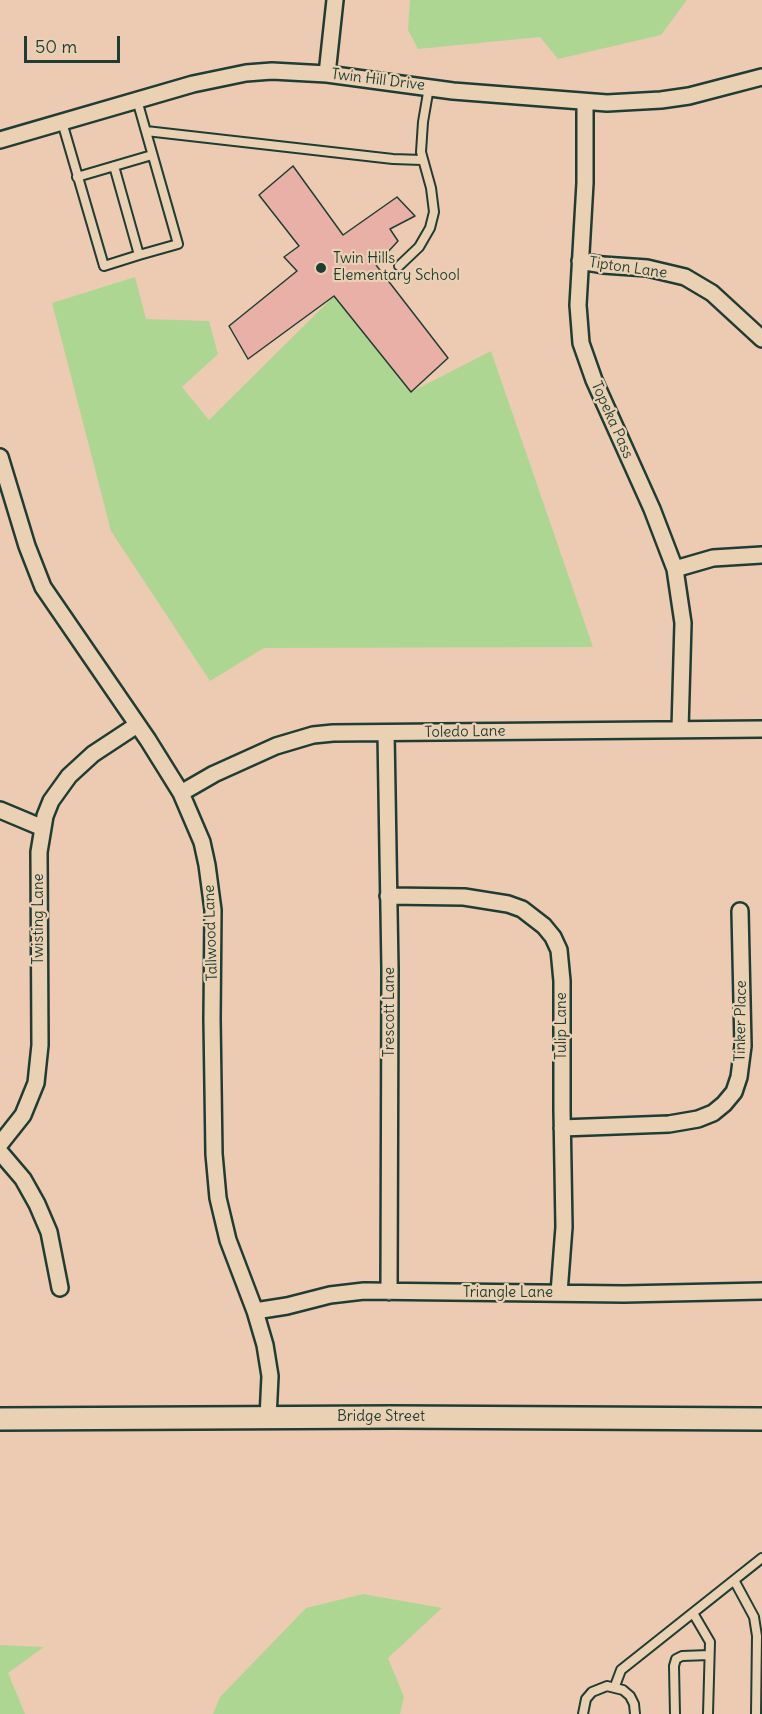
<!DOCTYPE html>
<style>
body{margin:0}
#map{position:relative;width:762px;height:1714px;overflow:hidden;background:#eccbb2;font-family:Delius,sans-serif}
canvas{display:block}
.scale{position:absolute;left:24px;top:36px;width:96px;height:27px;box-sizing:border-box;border:3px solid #1f3d34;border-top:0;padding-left:8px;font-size:18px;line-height:21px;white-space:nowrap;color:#1f3d34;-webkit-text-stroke:4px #ebd1b3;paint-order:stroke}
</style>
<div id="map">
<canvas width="762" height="1714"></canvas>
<div class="scale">50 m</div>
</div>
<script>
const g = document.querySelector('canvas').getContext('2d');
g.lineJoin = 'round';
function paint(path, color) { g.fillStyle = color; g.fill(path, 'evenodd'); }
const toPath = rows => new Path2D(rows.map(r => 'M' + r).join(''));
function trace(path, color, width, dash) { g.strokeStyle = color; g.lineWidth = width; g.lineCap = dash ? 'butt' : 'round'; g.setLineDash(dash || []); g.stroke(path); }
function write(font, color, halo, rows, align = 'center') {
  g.font = font + ' Delius,sans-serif'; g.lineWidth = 4.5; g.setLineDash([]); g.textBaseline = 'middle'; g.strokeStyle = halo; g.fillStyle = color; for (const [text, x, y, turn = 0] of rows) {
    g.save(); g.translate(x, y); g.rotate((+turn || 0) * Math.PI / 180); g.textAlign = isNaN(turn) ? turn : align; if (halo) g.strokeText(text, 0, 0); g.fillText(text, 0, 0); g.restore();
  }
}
paint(toPath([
 [410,0,687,0,661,35,558,59,540,37,418,49,408,30],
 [135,277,146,319,209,321,218,354,182,387,209,420,334,296,411,392,491,351,593,647,264,648,210,681,111,531,52,303],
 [363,1594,442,1608,388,1658,404,1697,400,1714,213,1714,220,1697,306,1608],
 [0,1645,44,1647,8,1673,25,1714,0,1714]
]), '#aed693');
const building = toPath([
 [293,166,343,235,397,197,415,216,390,229,398,241,376,265,448,358,411,392,334,296,248,359,229,326,297,271,284,257,299,246,259,195,293,166]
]);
paint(building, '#e8b0a7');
trace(building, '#1f3d34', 1.5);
const lane = toPath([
 [62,122,104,266,139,255],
 [146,131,393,159,422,160],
 [114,166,139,255,178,244,137,100],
 [77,177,152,155],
 [399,266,419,247,430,228,434,212,431,188,421,152,423,122,429,87],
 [734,1580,754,1617,757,1636,756,1714],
 [693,1613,710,1642,708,1714],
 [615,1686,621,1670,762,1558],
 [583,1714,586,1699,592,1692,607,1686,623,1690,630,1696,634,1704,635,1714],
 [675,1714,674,1666,676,1659,682,1656,709,1655]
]);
const street = toPath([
 [327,74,335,0],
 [585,103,585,183,578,305,581,343,594,380,652,509,675,569,683,623,680,729],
 [0,140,193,84,246,73,272,71,327,74,453,91,607,103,661,100,689,96,762,77],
 [580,261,603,265,647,268,685,277,712,293,762,339],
 [0,457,27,546,43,587,148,740,181,793,202,842,207,865,213,910,212,1019,214,1154,218,1198,228,1240,255,1311,265,1345,270,1376,268,1418],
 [675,569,713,558,762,555],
 [386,733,390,969,389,1292],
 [181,793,214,774,276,746,313,735,333,733,762,729],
 [0,810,43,828],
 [388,896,464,897,508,904,522,909,544,926,553,937,559,950,562,981,562,1110,564,1227,559,1293],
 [562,1128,669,1124,698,1119,713,1113,724,1104,734,1092,739,1077,743,1046,740,911],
 [0,1144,23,1115,36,1083,40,1045,39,852,45,816,51,801,69,776,93,754,137,725],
 [0,1152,23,1179,37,1204,49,1232,60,1288],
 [255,1311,287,1306,330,1295,364,1291,624,1294,762,1291]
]);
const secondary = toPath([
 [0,1419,393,1417,762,1419]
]);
trace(lane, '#1f3d34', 12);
trace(street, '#1f3d34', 20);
trace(secondary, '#1f3d34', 26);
trace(lane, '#ebd1b3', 8);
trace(street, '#ebd1b3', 15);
trace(secondary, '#ebd1b3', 21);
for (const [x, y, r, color] of [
 [321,268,6,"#1f3d34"]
]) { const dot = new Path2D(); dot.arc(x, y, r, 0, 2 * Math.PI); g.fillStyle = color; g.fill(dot); trace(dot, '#ebd1b3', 2); }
write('15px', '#1f3d34', '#ebd1b3', [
 ["Twin Hill Drive",378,80,7],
 ["Tipton Lane",628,268,8],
 ["Topeka Pass",612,420,66],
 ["Toledo Lane",465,732,-1],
 ["Twisting Lane",39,919,-90],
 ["Tallwood Lane",211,933,-92],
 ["Trescott Lane",390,1012,-90],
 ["Tinker Place",741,1021,-89],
 ["Tulip Lane",562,1026,-90],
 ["Triangle Lane",508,1293],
 ["Bridge Street",381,1417]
]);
write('15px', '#1f3d34', '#ebd1b3', [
 ["Twin Hills",333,259],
 ["Elementary School",333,276]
], 'left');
</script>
